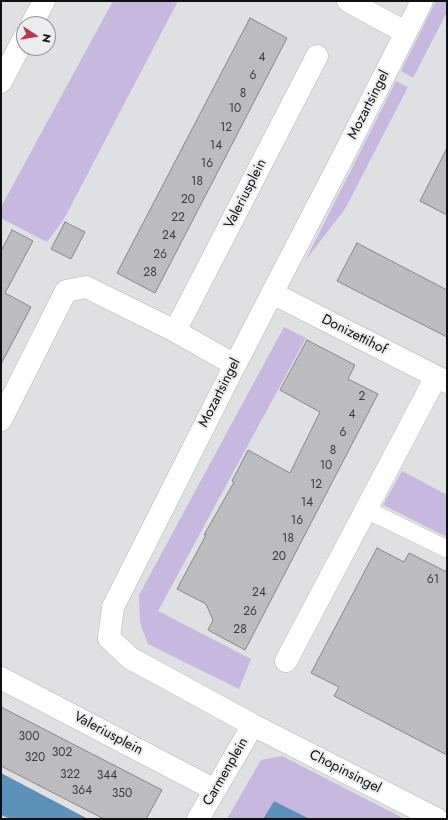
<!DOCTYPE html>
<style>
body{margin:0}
#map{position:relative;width:448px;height:820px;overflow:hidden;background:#e0dfe2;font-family:Jost,sans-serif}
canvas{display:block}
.frame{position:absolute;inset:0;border:2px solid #0f0f10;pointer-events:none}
.north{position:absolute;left:16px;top:16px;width:40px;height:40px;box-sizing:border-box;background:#edecef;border:1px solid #949496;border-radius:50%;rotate:102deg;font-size:11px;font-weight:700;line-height:16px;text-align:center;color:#0f0f10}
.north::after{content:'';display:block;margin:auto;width:14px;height:18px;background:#c2324d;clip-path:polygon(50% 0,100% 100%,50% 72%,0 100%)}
</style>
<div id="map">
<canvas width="448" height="820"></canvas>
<div class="frame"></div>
<div class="north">N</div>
</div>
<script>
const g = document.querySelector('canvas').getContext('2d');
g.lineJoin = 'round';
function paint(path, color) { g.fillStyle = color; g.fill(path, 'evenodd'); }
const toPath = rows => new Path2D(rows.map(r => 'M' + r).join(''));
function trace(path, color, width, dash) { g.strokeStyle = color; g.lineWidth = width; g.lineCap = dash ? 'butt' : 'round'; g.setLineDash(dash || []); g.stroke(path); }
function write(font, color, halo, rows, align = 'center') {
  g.font = font + ' Jost,sans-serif'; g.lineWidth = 4; g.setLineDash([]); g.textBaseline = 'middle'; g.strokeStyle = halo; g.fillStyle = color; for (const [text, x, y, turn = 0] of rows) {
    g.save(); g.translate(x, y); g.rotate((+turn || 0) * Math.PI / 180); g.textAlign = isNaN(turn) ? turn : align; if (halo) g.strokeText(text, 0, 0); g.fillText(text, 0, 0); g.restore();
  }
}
paint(toPath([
 [113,1,178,1,64,219,47,242,1,218,1,207],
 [436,1,447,1,447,12,413,78,401,71],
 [396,81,408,87,345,209,305,261],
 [284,327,306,338,158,611,251,659,239,689,148,644,140,623,139,595],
 [402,471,447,495,447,537,383,505],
 [282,756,405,819,310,819,274,801,263,819,227,819,261,760]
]), '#c7b8e0');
paint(toPath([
 [1,773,88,819,11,819,3,816,1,814],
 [274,801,310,819,263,819]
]), '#5c91b9');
const building = toPath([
 [250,18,287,38,155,293,117,273,250,18],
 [447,148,447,215,420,201,447,148],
 [65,222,85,232,71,259,51,249,65,222],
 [12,230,33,241,5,293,31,307,1,364,1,251,12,230],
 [357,243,447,290,447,337,337,281,357,243],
 [307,340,355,365,348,379,378,394,245,650,208,630,213,620,206,604,177,589,206,535,204,535,234,482,232,481,248,450,290,473,320,412,280,390,307,340],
 [377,548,404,562,409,553,447,572,447,755,334,696,339,687,311,673,377,548],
 [1,707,162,790,146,819,104,819,1,766,1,707]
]);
paint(building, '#bcbbbe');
trace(building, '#878689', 1);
const pedestrian = toPath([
 [367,510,447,549]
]);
const minor = toPath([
 [348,1,405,32],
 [422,1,337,168,235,365,113,607,109,638,130,658,253,725,437,819],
 [272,293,447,382],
 [175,331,317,56],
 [1,420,66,291,86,287,175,331,235,365],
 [286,661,436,377],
 [1,678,215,790],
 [198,819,253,725]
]);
const secondary = toPath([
 [32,24,44,1],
 [1,82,24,38]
]);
trace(pedestrian, '#b5b4b7', 18);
trace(minor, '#b5b4b7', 23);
trace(secondary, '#b5b4b7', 23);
trace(pedestrian, '#fff', 17);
trace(minor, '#fff', 22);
trace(secondary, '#fff', 22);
write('12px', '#3a3a3c', null, [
 ["4",262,58],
 ["6",253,76],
 ["8",243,94],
 ["10",235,109],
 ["12",226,128],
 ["14",216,146],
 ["16",207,164],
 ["18",197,182],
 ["20",188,200],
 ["22",178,218],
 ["24",169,236],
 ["26",160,255],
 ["28",150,273],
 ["2",362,397],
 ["4",352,415],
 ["6",343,433],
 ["8",333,451],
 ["10",326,466],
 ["12",316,485],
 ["14",307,503],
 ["16",297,521],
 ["18",288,539],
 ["20",279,557],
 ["61",433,580],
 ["24",259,593],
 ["26",250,612],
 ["28",240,630],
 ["300",29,737],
 ["302",62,753],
 ["320",35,758],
 ["322",70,775],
 ["344",107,776],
 ["364",82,791],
 ["350",122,794]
]);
write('14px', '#0f0f10', '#edecef', [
 ["Mozartsingel",369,105,-63],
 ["Valeriusplein",246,194,-63],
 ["Donizettihof",354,335,27],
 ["Mozartsingel",220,393,-63],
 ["Valeriusplein",108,734,28],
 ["Carmenplein",226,772,-60],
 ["Chopinsingel",345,772,27]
]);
</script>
